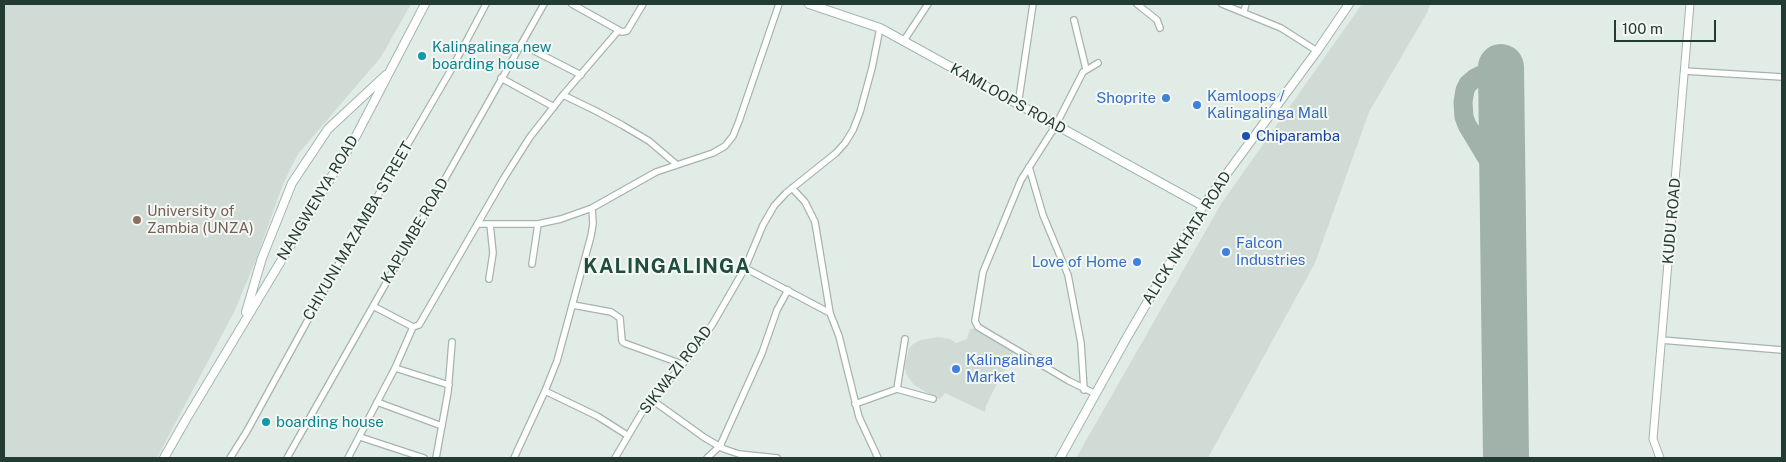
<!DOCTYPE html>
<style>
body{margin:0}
#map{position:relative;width:1786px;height:462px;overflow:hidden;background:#e2ece7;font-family:"Public Sans",sans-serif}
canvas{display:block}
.frame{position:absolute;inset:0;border:5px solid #233c33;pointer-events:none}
.scale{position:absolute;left:1614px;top:20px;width:102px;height:22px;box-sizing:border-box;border:2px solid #233c33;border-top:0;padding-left:6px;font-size:15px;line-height:18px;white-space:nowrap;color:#233c33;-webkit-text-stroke:4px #f3f8f5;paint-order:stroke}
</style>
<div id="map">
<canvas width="1786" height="462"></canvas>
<div class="frame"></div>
<div class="scale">100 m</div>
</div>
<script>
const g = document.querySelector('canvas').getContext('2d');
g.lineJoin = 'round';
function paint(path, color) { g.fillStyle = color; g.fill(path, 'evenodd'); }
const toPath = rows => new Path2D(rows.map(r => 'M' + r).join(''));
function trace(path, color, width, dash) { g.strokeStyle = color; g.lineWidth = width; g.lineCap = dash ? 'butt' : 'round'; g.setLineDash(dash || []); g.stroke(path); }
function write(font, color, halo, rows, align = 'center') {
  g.font = font + ' "Public Sans",sans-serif'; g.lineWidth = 4; g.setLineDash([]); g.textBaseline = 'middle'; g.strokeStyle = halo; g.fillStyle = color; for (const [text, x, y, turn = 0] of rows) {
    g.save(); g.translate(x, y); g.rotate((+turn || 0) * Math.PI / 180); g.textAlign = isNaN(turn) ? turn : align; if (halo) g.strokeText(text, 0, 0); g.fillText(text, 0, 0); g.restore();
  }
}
paint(toPath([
 [4,4,411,4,381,57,298,154,283,184,257,257,235,310,157,458,4,458],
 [1362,4,1430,4,1427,13,1369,112,1315,263,1208,458,1076,458,1221,204],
 [977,328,1015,349,1007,368,1001,375,986,406,985,412,945,393,940,399,936,398,914,385,906,374,905,365,909,349,912,345,920,340,938,337,950,339,956,343,962,341,967,339,970,329]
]), '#d0dbd6');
trace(toPath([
 [1500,81,1488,75,1481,75,1475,78,1468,84,1465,90,1463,102,1464,117,1467,125,1502,183]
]), '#a0b2aa', 19);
trace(toPath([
 [1501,67,1506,458]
]), '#a0b2aa', 46);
const minor = toPath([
 [572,4,622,32,627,31,643,4],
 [1137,4,1157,20,1160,28],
 [1222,4,1281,28,1317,51],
 [1244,11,1246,4],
 [1074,20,1086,69],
 [903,42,928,4],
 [521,44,581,75],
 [1684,71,1782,77],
 [501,78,554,107],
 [563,95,596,111,622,125,649,141,676,164],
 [1018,105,1033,4],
 [1029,167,1043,215,1068,275,1081,343,1084,390],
 [792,188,805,202,815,222,830,313,839,336,859,417,878,458],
 [478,224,538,224,561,219,592,208,656,172,713,153,725,146,733,136,739,121,779,4],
 [532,264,538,224],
 [745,268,830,313],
 [489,279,493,253,490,224],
 [573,305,611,312,620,318,622,341,624,343,682,364],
 [373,306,413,327,419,325,504,178,530,137,563,95,618,31],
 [1661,340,1782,350],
 [395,368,449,385],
 [897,389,905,339],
 [545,391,597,416,627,435],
 [1096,394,1069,381,983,330,978,327,975,321,983,272,1021,180,1056,125,1083,72,1098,63],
 [652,400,705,438,724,449,739,454,777,458],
 [377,402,442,426],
 [855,404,897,389,933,399],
 [360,437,424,458],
 [230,458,247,431,349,245,451,70,486,4],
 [287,458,544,4],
 [348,458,395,368,413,327],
 [436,458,448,392,452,342],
 [514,458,545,391,557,361,591,236,593,224,592,208],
 [615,458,641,414,690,355,712,325,745,268,763,225,774,206,786,193,836,153,845,143,853,130,860,112,872,68,880,28],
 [707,458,720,446,762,353,777,310,788,290]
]);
const tertiary = toPath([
 [1660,458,1653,439,1690,4]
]);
const secondary = toPath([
 [809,4,880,28,1203,206],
 [246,312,262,258,292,183,328,129,386,75],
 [164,458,185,421,356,136,425,4],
 [1060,458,1126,339,1203,206,1317,51,1349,4]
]);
trace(minor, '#a5b4ad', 8);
trace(tertiary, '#a5b4ad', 9);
trace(secondary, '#a1b7ae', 10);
trace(minor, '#fff', 5.5);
trace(tertiary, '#fff', 7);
trace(secondary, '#fff', 8);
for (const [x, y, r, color] of [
 [422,56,5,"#0f9aa8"],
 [1166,98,5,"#3f7fe0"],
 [1197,105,5,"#3f7fe0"],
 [1246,136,5,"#1a4fb4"],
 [137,220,5,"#8d6e63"],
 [1226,252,5,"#3f7fe0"],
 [1137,262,5,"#3f7fe0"],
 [956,369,5,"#3f7fe0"],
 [266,422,5,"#0f9aa8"]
]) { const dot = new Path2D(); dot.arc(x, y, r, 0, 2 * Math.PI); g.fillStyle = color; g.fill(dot); trace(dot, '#f3f8f5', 2); }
write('15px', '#0d838f', '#f3f8f5', [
 ["Kalingalinga new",432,47],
 ["boarding house",432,64],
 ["boarding house",276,422]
], 'left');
write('15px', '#366cbe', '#f3f8f5', [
 ["Kamloops /",1207,96],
 ["Kalingalinga Mall",1207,113],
 ["Shoprite",1156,98,"right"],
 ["Falcon",1236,243],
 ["Industries",1236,260],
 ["Love of Home",1127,262,"right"],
 ["Kalingalinga",966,360],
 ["Market",966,377]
], 'left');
write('15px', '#233c33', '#f3f8f5', [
 ["KAMLOOPS ROAD",1008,99,29],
 ["NANGWENYA ROAD",318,198,-59],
 ["KUDU ROAD",1672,221,-85],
 ["CHIYUNI MAZAMBA STREET",358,231,-60],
 ["KAPUMBE ROAD",415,231,-60],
 ["ALICK NKHATA ROAD",1187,238,-58],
 ["SIKWAZI ROAD",676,370,-52]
]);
write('15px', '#164399', '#f3f8f5', [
 ["Chiparamba",1256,136]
], 'left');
write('15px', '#785e54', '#f3f8f5', [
 ["University of",147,211],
 ["Zambia (UNZA)",147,228]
], 'left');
g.letterSpacing = '1px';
write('bold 20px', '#204d3e', '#f3f8f5', [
 ["KALINGALINGA",667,267]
]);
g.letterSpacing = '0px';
</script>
